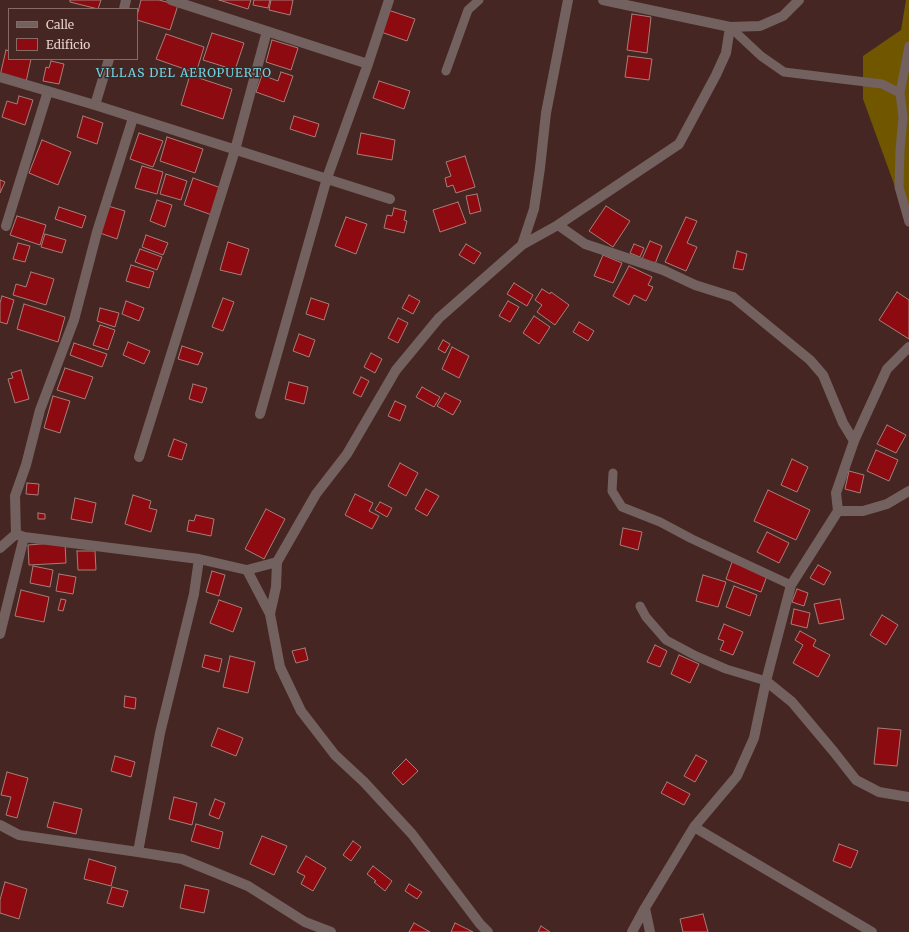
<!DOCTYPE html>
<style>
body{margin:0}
#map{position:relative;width:909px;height:932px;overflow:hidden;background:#462622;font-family:Merriweather,serif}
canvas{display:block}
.legend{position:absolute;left:8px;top:8px;width:130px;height:52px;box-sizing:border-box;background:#462622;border:1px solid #866a66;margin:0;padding:5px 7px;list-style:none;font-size:12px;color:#e5cfcc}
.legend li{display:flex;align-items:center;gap:8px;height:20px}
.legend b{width:20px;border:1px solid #866a66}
</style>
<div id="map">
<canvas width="909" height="932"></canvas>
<ul class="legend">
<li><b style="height:5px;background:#72615f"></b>Calle</li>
<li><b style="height:11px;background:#8d0b10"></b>Edificio</li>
</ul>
</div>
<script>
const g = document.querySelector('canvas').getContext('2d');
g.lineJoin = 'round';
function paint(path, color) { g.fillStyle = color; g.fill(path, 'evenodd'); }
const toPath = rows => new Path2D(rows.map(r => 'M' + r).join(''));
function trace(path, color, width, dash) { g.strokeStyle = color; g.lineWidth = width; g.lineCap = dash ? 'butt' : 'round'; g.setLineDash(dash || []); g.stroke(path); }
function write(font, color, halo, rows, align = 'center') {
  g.font = font + ' Merriweather,serif'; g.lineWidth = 3; g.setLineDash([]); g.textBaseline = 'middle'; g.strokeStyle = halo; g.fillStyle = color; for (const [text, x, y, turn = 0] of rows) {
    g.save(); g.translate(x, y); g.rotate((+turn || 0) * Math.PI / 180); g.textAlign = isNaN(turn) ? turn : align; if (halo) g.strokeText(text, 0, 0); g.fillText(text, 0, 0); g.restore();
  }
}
paint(toPath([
 [906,0,909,0,909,225,863,99,863,56,901,30]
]), '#715600');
const building = toPath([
 [70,0,101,0,98,9,70,2,70,0],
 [141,0,159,0,178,5,170,30,137,20,137,16,141,0],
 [219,0,251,0,248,9,219,0],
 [254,0,270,0,268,8,253,5,254,0],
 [271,0,293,0,290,15,269,10,271,0],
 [388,10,415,19,407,41,381,32,388,10],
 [632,14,651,17,647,53,627,50,632,14],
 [212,33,244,43,235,70,203,60,212,33],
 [166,34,204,47,196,73,156,59,166,34],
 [272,40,298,48,291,70,266,62,272,40],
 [6,50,9,51,9,59,31,59,26,82,0,76,6,50],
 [628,56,652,59,649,80,625,77,628,56],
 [51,61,64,64,59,84,43,81,46,67,49,68,51,61],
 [281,72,293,76,284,102,256,92,262,75,278,81,281,72],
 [190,75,232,89,223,119,181,105,190,75],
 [379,81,410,91,404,109,373,98,379,81],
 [19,96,33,100,25,125,2,117,7,101,17,104,19,96],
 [83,116,103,123,97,144,77,137,83,116],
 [294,116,319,124,315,137,290,129,294,116],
 [139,133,163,141,153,167,130,159,139,133],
 [361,133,395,140,392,160,357,154,361,133],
 [167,137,203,149,195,173,160,161,167,137],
 [42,140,71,152,58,185,29,173,42,140],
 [465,156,475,187,456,193,453,185,447,187,445,178,451,176,446,162,465,156],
 [142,166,163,172,157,194,135,188,142,166],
 [166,174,187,181,181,200,160,194,166,174],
 [193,178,221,188,212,215,184,205,193,178],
 [0,180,5,182,0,193,0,180],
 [477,194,481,211,470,214,466,196,477,194],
 [157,200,172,205,165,227,150,221,157,200],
 [458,202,466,223,440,232,433,210,458,202],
 [108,206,125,211,117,239,100,233,108,206],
 [606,206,630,221,613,247,589,231,606,206],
 [59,207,86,216,82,228,55,219,59,207],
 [394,208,406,211,404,220,407,221,404,233,384,228,387,215,392,216,394,208],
 [17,216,46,225,40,245,10,235,17,216],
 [346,217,367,224,356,254,335,246,346,217],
 [686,217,697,221,687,243,697,247,686,271,665,262,686,217],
 [45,234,66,240,62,253,41,247,45,234],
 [146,235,168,243,163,255,142,247,146,235],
 [650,241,662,246,655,264,642,259,650,241],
 [228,242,249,249,241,275,220,270,228,242],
 [18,243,30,246,25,262,13,259,18,243],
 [466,244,481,253,474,264,459,255,466,244],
 [634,244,644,248,640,257,630,253,634,244],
 [140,249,162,257,157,270,135,262,140,249],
 [737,251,747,254,743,270,733,268,737,251],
 [603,255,622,263,613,283,594,276,603,255],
 [131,265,154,272,149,288,126,281,131,265],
 [629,266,652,277,648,285,653,287,646,301,634,295,629,305,613,296,629,266],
 [31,272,54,279,46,305,13,295,16,284,26,287,31,272],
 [514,283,533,295,527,306,507,294,514,283],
 [542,289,550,294,551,292,569,305,555,325,537,312,542,305,535,300,542,289],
 [897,292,909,300,909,339,879,320,897,292],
 [409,295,420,301,413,314,402,308,409,295],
 [2,296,14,300,7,324,0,322,0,303,2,296],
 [223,298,234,302,223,331,212,327,223,298],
 [311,298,329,304,324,320,306,314,311,298],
 [126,301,144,308,139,321,122,314,126,301],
 [508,301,519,307,510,322,499,316,508,301],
 [24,304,65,317,58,342,17,329,24,304],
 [100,308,119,313,115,327,97,321,100,308],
 [534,316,550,327,539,344,523,333,534,316],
 [398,318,408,323,398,343,388,338,398,318],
 [579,322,594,331,588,341,573,332,579,322],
 [100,325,115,330,108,350,93,345,100,325],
 [299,334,315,340,309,357,293,351,299,334],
 [443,340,450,344,445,353,438,349,443,340],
 [128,342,150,351,144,364,123,355,128,342],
 [74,343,107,354,102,367,70,355,74,343],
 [182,346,203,353,198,365,178,359,182,346],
 [452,347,469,356,459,378,442,369,452,347],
 [371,353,382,359,375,373,364,367,371,353],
 [65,368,93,377,85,399,57,390,65,368],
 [21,370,29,399,15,403,8,379,13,378,11,373,21,370],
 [361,377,369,381,361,397,353,393,361,377],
 [289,382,308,387,304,404,285,399,289,382],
 [193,384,207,388,202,403,189,399,193,384],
 [422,387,440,397,434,407,416,397,422,387],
 [445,393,461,401,453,415,437,406,445,393],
 [53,396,70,401,60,433,44,428,53,396],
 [395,401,406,406,400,421,388,416,395,401],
 [887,425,906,435,896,453,877,444,887,425],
 [174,439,187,444,182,460,168,456,174,439],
 [876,450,898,460,889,481,867,471,876,450],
 [792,459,808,467,797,492,781,485,792,459],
 [400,463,418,473,406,496,388,486,400,463],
 [849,471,864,475,860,493,845,489,849,471],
 [27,483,39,484,38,495,26,494,27,483],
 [426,489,439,496,427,516,415,509,426,489],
 [768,490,810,510,796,540,754,521,768,490],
 [355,494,373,503,369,511,379,516,372,529,345,515,355,494],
 [133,495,151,501,149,508,157,510,151,532,125,524,133,495],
 [75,498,96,503,92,523,71,519,75,498],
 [380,502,392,508,387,517,375,510,380,502],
 [266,509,285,519,264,559,245,549,266,509],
 [38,513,45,514,45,519,38,519,38,513],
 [196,515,214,519,211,536,187,531,189,520,194,521,196,515],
 [623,528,642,532,638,550,620,545,623,528],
 [767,532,789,543,779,563,757,552,767,532],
 [65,542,66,563,29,565,28,545,65,542],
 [77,551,95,551,96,570,78,570,77,551],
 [732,562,767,576,761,592,726,579,732,562],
 [818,565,831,572,824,585,810,578,818,565],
 [33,566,53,570,50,587,30,583,33,566],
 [212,571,225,575,219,596,206,592,212,571],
 [59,574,76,577,73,594,56,591,59,574],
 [703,575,726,582,718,607,696,601,703,575],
 [734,586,757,595,750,616,726,607,734,586],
 [797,589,808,593,804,606,792,602,797,589],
 [21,590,49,597,44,622,15,616,21,590],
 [61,599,66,600,63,611,58,610,61,599],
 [840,599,844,619,819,624,814,604,840,599],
 [219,600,242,608,233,632,210,623,219,600],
 [794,609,810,613,807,628,791,624,794,609],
 [882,615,898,625,886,645,870,635,882,615],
 [724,624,743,632,733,655,720,650,724,641,718,639,724,624],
 [800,631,816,640,813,646,830,655,818,677,793,663,803,645,795,640,800,631],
 [655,645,667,651,660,667,647,662,655,645],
 [305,648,308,660,296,663,292,651,305,648],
 [205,655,222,659,219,672,202,667,205,655],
 [679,655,699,664,690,683,671,674,679,655],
 [230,656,255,662,248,693,223,687,230,656],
 [125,696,136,698,135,709,124,707,125,696],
 [218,728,243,738,236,756,211,746,218,728],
 [878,728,901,730,897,766,874,764,878,728],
 [696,755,707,761,695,782,684,776,696,755],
 [115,756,135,762,131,777,111,771,115,756],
 [406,759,418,771,403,785,392,773,406,759],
 [7,772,28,778,17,818,6,815,11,797,1,795,7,772],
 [667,782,690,794,684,805,661,793,667,782],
 [174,797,197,803,192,825,169,819,174,797],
 [215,799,225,803,219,819,209,815,215,799],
 [54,802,82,809,76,834,47,827,54,802],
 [196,824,223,832,219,849,191,841,196,824],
 [262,836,287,846,274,875,250,864,262,836],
 [353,841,361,847,351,861,343,855,353,841],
 [839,844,858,851,851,868,833,861,839,844],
 [306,856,326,868,313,891,301,884,305,876,297,872,306,856],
 [89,859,116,867,111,886,84,879,89,859],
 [373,866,392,881,385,891,374,882,376,881,367,874,373,866],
 [5,882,27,889,19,919,0,913,0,900,5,882],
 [409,884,422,892,417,899,405,891,409,884],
 [185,885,209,890,204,913,180,908,185,885],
 [112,887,128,891,123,907,107,903,112,887],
 [703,914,708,932,683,932,680,919,703,914],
 [414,923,430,932,409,932,414,923],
 [455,923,473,932,451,932,455,923],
 [541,926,550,932,538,932,541,926]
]);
paint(building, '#8d0b10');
trace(building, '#a67e79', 1);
trace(toPath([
 [730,27,761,56,784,72,882,84,900,93,903,117,900,150,899,187,909,222],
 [446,71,468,10,479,0],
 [900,93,909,46],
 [613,473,612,491,622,507,660,522,692,539,791,585],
 [640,606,646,617,666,640,696,656,726,669,766,681]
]), '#72615f', 9);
trace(toPath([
 [171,0,368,64],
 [603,0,730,27],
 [124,9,126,0],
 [0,77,95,105,390,199],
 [95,105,109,59],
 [558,225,585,244,663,270,695,285,733,297,810,360,823,375,843,423,854,441],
 [6,226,48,91],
 [522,245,534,209,540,168,546,113,568,0],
 [909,347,887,369,854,441,836,493,838,511,863,511,887,504,909,491],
 [260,414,327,178,368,64,389,0],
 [139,457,235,150,267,31],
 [16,534,15,496,26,465,40,410,74,320,97,232,133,118],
 [0,548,16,534,24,537,199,559,247,570,277,562],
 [247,570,270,614],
 [0,634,24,537],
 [766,681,792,702,834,752,856,780,879,792,909,797],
 [0,825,19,835,138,852,182,859,248,886,305,922,331,932],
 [694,827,872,932],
 [138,852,160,733,194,594,199,559],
 [645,908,650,932],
 [488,932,480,924,412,834,364,782,335,755,301,711,280,667,270,614,276,587,277,562,316,494,347,454,396,370,439,318,522,245,558,225,679,144,716,75,726,53,730,27,760,26,783,16,799,0],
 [632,932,645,908,694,827,737,776,754,738,766,681,791,585,838,511]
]), '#72615f', 10);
g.letterSpacing = '1px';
write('12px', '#6ad4e3', '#462622', [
 ["VILLAS DEL AEROPUERTO",184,74]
]);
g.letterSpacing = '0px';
</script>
